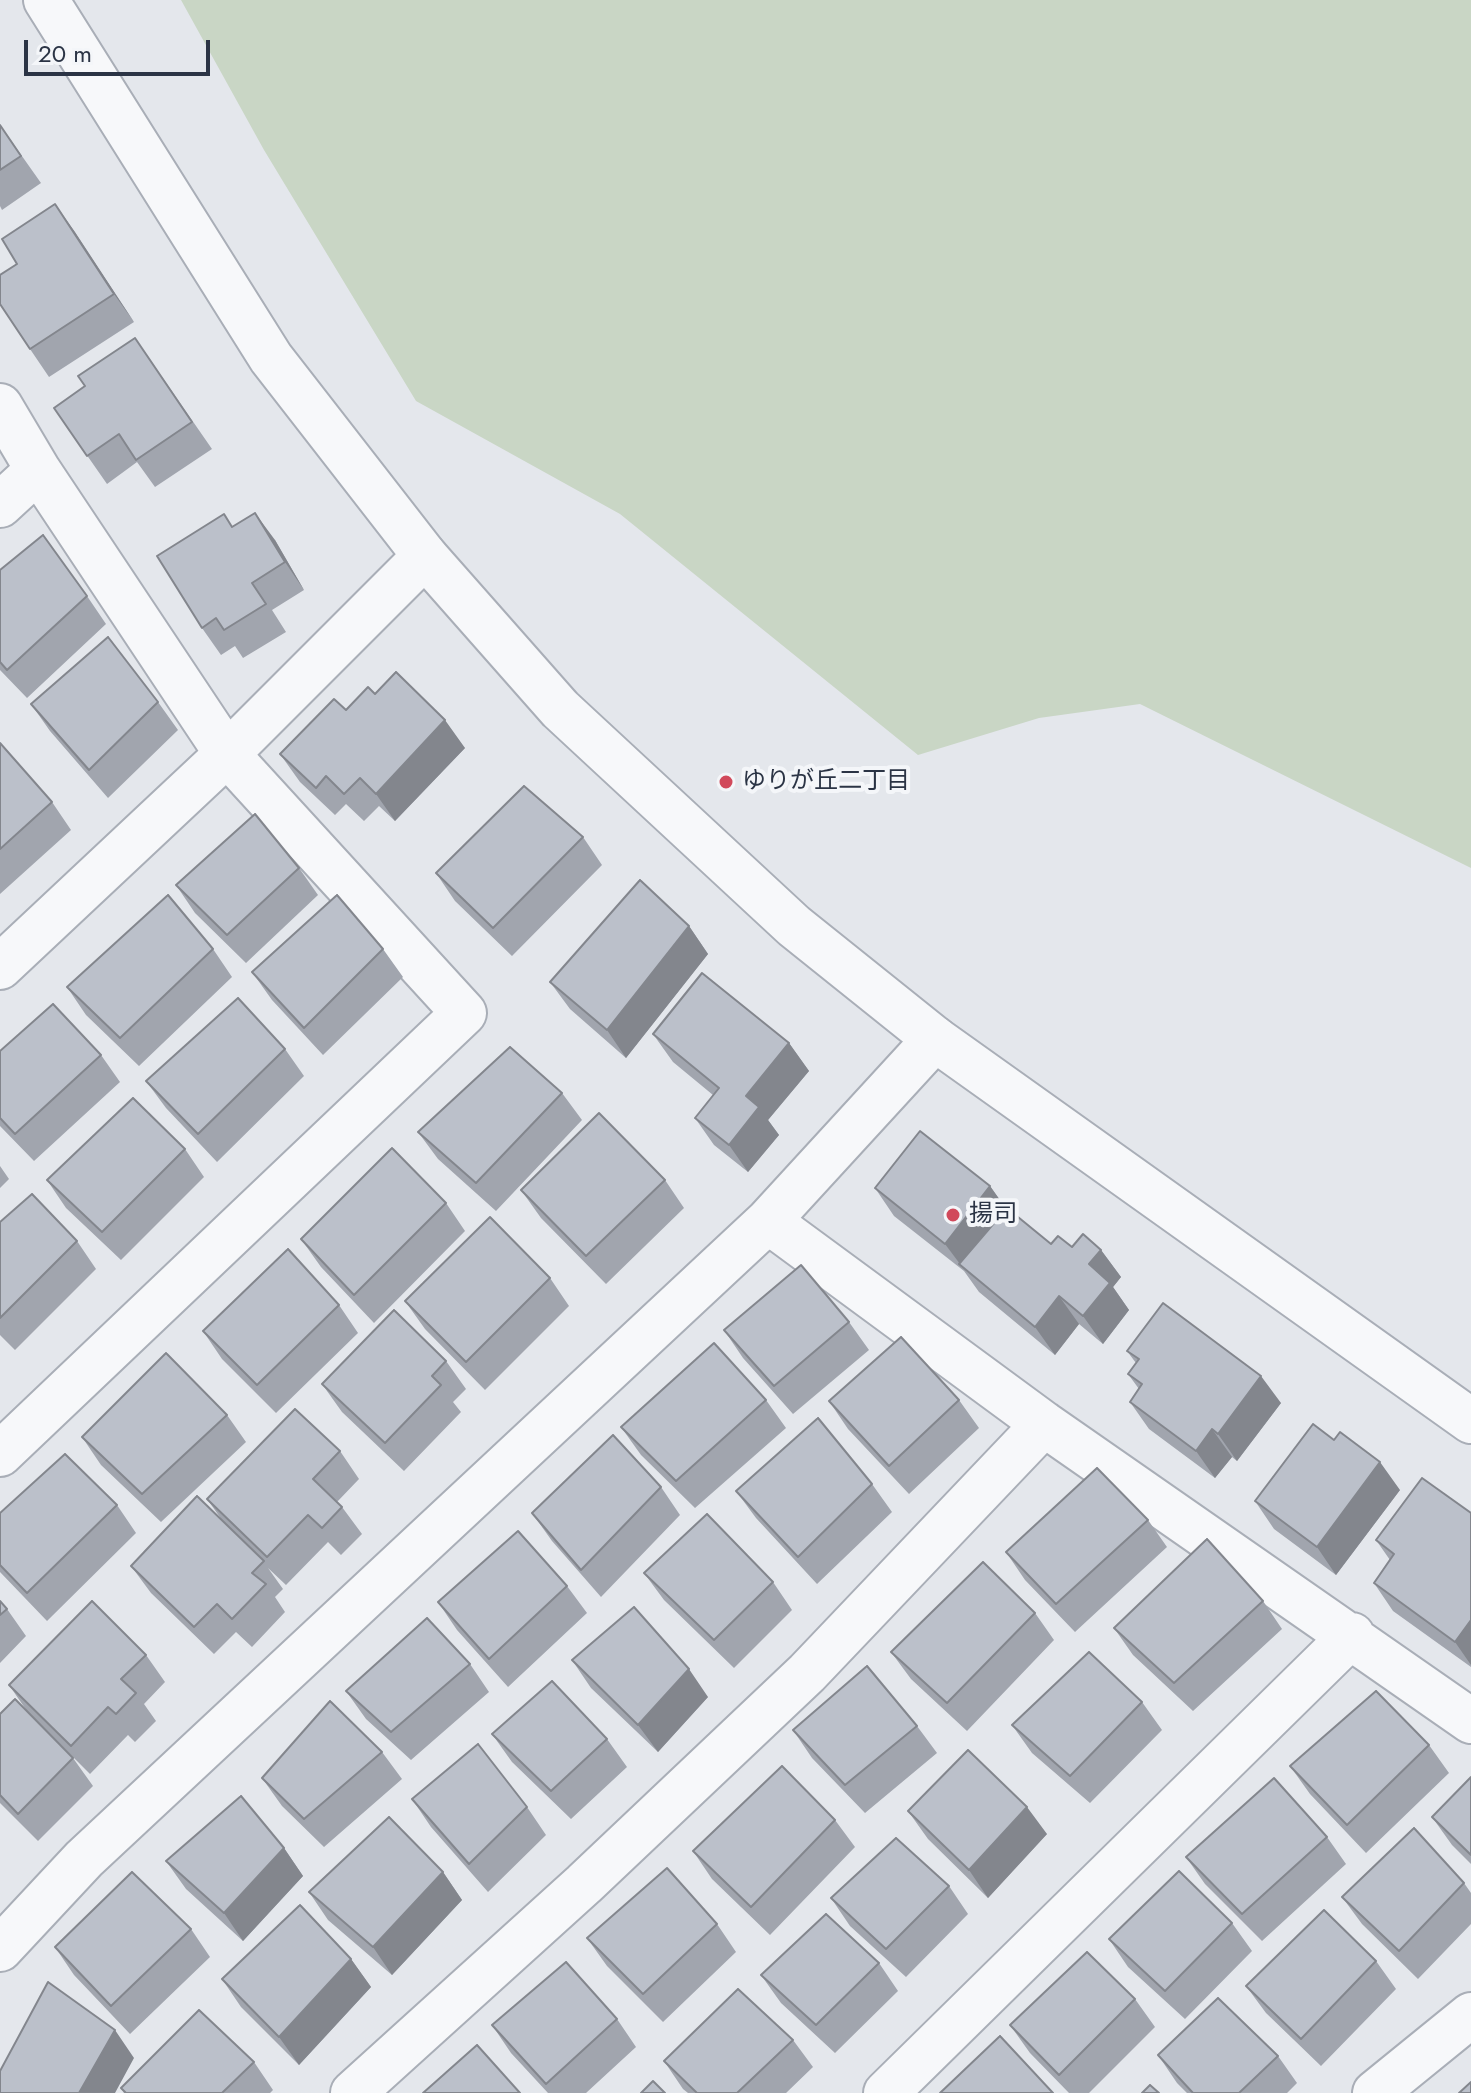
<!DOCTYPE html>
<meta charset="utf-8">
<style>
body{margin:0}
#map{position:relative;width:1471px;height:2093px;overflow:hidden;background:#e4e7ec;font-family:Jost,sans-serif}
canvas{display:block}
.scale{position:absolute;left:24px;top:40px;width:186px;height:36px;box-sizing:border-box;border:4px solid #2b3445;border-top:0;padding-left:10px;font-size:24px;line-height:28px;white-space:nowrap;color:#2b3445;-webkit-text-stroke:6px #f4f6f9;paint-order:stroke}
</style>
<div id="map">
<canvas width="1471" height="2093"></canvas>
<div class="scale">20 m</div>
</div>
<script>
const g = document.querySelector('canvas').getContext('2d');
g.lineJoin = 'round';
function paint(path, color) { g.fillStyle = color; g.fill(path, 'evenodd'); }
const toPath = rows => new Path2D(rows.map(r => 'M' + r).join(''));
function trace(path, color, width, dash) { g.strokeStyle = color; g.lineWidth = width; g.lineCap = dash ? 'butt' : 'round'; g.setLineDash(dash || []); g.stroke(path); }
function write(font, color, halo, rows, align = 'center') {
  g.font = font + ' Jost,"Noto Sans JP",sans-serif'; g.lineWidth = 8; g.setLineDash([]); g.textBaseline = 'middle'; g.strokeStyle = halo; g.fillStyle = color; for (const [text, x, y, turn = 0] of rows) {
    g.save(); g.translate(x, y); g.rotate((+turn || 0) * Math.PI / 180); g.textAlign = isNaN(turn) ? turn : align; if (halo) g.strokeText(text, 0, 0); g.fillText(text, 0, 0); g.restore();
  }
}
paint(toPath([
 [181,0,1471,0,1471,868,1140,704,1039,718,918,755,620,514,416,401,264,150]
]), '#c9d6c5');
const minor = toPath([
 [0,406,38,470,227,754,464,1013,0,1454],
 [0,505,38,470],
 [0,967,227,754,425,556],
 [768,1221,1044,1424,1471,1721],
 [0,1949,84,1859,768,1221,935,1039],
 [353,2093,584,1884,807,1673,1044,1424],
 [886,2093,1352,1635],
 [1375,2093,1471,2015]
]);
const tertiary = toPath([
 [46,0,271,358,425,556,560,709,794,926,935,1039,1471,1421]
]);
trace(minor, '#a9aeb7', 48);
trace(tertiary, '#a9aeb7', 48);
trace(minor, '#f7f8fa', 44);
trace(tertiary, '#f7f8fa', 44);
paint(toPath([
 [0,125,41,183,2,210,0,206],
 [55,204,134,322,49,377,30,349],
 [135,338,212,449,155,487,137,462,107,484,54,408,85,386],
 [232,526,275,540,304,590,272,610,286,632,243,658,235,646,221,655,202,628],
 [0,570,87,596,106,624,27,698,0,670],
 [375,694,465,748,395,821,379,806,364,821,346,804,335,815,300,782,280,754,346,710],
 [158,702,178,730,108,798,50,731,31,704],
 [0,743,52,802,71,830,0,894],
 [583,837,602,865,512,956,455,901,436,873],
 [299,868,318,895,246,963,195,913,176,885],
 [689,926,708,954,626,1058,570,1009,550,982],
 [213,949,232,977,139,1066,86,1015,67,987],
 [383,949,403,977,323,1055,272,1000,252,972],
 [653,1034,789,1043,809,1071,768,1120,779,1135,748,1172,714,1145,695,1118,713,1095,673,1062],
 [285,1049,304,1076,217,1162,166,1108,146,1081],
 [0,1051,101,1055,120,1082,34,1161,0,1126],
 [562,1093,582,1120,496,1211,438,1159,418,1132],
 [185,1149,204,1177,121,1260,66,1208,47,1180],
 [0,1166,9,1179,0,1188],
 [665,1180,684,1208,606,1284,541,1218,521,1190],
 [990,1186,1006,1209,1051,1244,1072,1247,1101,1250,1121,1277,1113,1287,1129,1310,1103,1344,1079,1324,1055,1355,979,1292,964,1271,894,1216,875,1188],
 [446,1203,465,1231,374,1323,321,1267,301,1239],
 [0,1222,77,1241,96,1269,15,1350,0,1335],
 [550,1278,569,1306,485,1390,425,1329,405,1301],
 [339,1305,358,1333,276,1413,222,1359,203,1331],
 [849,1322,869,1350,793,1414,743,1358,724,1330],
 [1127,1351,1281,1403,1237,1461,1232,1457,1215,1478,1149,1429,1130,1402,1139,1389,1128,1374,1136,1363],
 [446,1361,466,1389,453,1402,461,1412,404,1471,342,1412,322,1384],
 [766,1400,786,1428,695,1508,641,1455,621,1427],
 [959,1400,979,1428,909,1494,848,1429,829,1401],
 [227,1415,246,1442,161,1522,101,1465,82,1437],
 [340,1451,359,1479,337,1502,342,1507,362,1534,341,1555,328,1542,286,1585,268,1568,283,1589,275,1597,285,1612,252,1647,236,1632,214,1654,151,1593,131,1566,222,1520,207,1499],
 [872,1484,892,1512,817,1584,756,1518,736,1491],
 [661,1487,680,1515,601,1597,552,1541,532,1513],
 [1400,1490,1336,1575,1274,1529,1255,1501],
 [117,1505,136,1533,47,1621,0,1572,0,1513],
 [1471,1513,1471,1667,1393,1611,1374,1583,1390,1560,1376,1540],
 [1148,1520,1167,1547,1075,1632,1025,1580,1006,1552],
 [644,1573,773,1582,792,1610,734,1668,664,1600],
 [567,1586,587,1613,508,1687,457,1630,438,1602],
 [0,1601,7,1609,26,1636,0,1663],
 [1263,1601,1282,1629,1193,1711,1133,1655,1114,1628],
 [1035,1613,1054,1640,967,1731,911,1679,891,1652],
 [146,1655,165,1682,144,1704,156,1721,135,1742,128,1735,90,1774,55,1739,73,1758,93,1786,38,1841,0,1803,0,1714,27,1711,9,1685],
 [572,1660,708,1697,658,1752,591,1688],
 [470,1664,489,1692,411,1760,366,1719,346,1691],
 [1142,1702,1162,1730,1090,1803,1032,1753,1012,1725],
 [917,1726,937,1753,865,1813,812,1758,793,1730],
 [492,1734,607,1739,627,1767,571,1819,512,1762],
 [1429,1745,1449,1773,1366,1853,1310,1794,1290,1766],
 [382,1752,402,1779,324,1847,282,1806,262,1778],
 [1471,1777,1471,1864,1452,1845,1432,1817],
 [412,1799,527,1807,546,1835,488,1892,431,1827],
 [908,1811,1047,1834,988,1898,928,1839],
 [835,1820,855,1847,770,1935,712,1879,693,1851],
 [1327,1837,1346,1864,1262,1941,1205,1884,1186,1857],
 [284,1848,303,1876,243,1941,186,1889,166,1861],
 [443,1872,462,1900,392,1975,328,1920,309,1892],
 [1464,1883,1471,1893,1471,1924,1418,1979,1362,1924,1342,1897],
 [949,1886,968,1914,906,1977,850,1926,831,1898],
 [1232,1923,1252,1951,1185,2019,1128,1967,1109,1939],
 [717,1924,736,1952,663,2022,607,1966,587,1938],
 [191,1929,210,1957,130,2034,74,1975,55,1947],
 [351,1959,371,1987,299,2065,241,2007,222,1979],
 [1376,1961,1396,1989,1321,2066,1266,2013,1246,1986],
 [879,1963,898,1991,835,2053,781,2003,761,1975],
 [1135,1999,1155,2027,1089,2093,1069,2093,1030,2053,1010,2025],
 [617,2019,636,2047,586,2093,548,2093,511,2053,492,2025],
 [793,2040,813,2067,786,2093,688,2093,683,2089,664,2061],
 [1158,2055,1278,2056,1297,2083,1287,2093,1187,2093,1177,2083],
 [254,2062,273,2090,270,2093,124,2093,121,2088]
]), '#a1a5ae');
paint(toPath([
 [55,204,75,232,134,322,114,294],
 [255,513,275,540,304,590,285,562],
 [445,720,465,748,395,821,376,794],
 [689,926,708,954,626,1058,607,1030],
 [789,1043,809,1071,768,1120,779,1135,748,1172,729,1145,746,1096],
 [990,1186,1010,1214,960,1264,945,1244],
 [1101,1250,1121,1277,1113,1287,1129,1310,1103,1344,1083,1316,1089,1264],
 [1059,1296,1079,1324,1055,1355,1035,1327],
 [1261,1376,1281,1403,1237,1461,1218,1434],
 [1212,1429,1232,1457,1215,1478,1196,1451],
 [1380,1462,1400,1490,1336,1575,1317,1547],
 [1471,1620,1471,1665,1455,1642],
 [689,1669,708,1697,658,1752,638,1725],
 [1027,1807,1047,1834,988,1898,969,1870],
 [284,1848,303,1876,243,1941,224,1913],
 [443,1872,462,1900,392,1975,373,1947],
 [351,1959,371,1987,299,2065,279,2037],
 [115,2030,134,2058,115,2093,79,2093]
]), '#83868d');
const building = toPath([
 [0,125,21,156,0,170,0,125],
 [55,204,114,294,30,349,0,304,0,275,17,264,2,239,55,204],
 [135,338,192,422,136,460,119,434,87,456,54,408,85,386,78,376,135,338],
 [255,513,285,562,252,583,266,604,224,630,216,618,202,628,157,556,224,514,232,527,255,513],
 [43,535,87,596,7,670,0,662,0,570,43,535],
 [108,637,158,702,89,770,31,704,108,637],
 [396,672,445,720,376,794,360,778,344,794,326,776,316,788,280,754,334,699,346,710,368,687,375,694,396,672],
 [0,743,52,802,0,849,0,743],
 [524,786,583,837,493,928,436,873,524,786],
 [255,814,299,868,227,935,176,885,255,814],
 [640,880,689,926,607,1030,550,982,640,880],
 [168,895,213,949,120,1038,67,987,168,895],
 [337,895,383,949,304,1028,252,972,337,895],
 [702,973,789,1043,746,1096,759,1107,729,1145,695,1118,719,1088,653,1034,702,973],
 [238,998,285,1049,198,1134,146,1081,238,998],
 [53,1004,101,1055,15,1134,0,1118,0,1051,53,1004],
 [510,1047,562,1093,476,1183,418,1132,510,1047],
 [133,1098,185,1149,102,1232,47,1180,133,1098],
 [599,1113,665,1180,586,1256,521,1190,599,1113],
 [920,1131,990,1186,945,1244,875,1188,920,1131],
 [392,1148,446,1203,354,1295,301,1239,392,1148],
 [32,1194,77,1241,0,1318,0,1222,32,1194],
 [1007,1208,1051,1244,1058,1236,1072,1247,1083,1234,1101,1250,1089,1264,1110,1283,1083,1316,1059,1296,1035,1327,959,1264,1007,1208],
 [490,1217,550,1278,466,1362,405,1301,490,1217],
 [288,1249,339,1305,257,1385,203,1331,288,1249],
 [801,1265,849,1322,774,1386,724,1330,801,1265],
 [1163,1303,1261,1376,1218,1434,1212,1429,1196,1451,1130,1402,1142,1384,1128,1374,1139,1359,1127,1351,1163,1303],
 [394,1310,446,1361,432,1376,441,1385,385,1443,322,1384,394,1310],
 [901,1337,959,1400,889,1466,829,1401,901,1337],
 [714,1343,766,1400,676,1481,621,1427,714,1343],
 [166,1353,227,1415,142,1494,82,1437,166,1353],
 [295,1409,340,1451,313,1479,342,1507,322,1528,308,1515,267,1557,207,1499,295,1409],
 [818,1418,872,1484,798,1557,736,1491,818,1418],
 [1313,1424,1334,1440,1340,1432,1380,1462,1317,1547,1255,1501,1313,1424],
 [613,1435,661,1487,581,1570,532,1513,613,1435],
 [65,1454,117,1505,27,1593,0,1565,0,1513,65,1454],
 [1097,1468,1148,1520,1056,1604,1006,1552,1097,1468],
 [1422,1478,1471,1513,1471,1620,1455,1642,1374,1583,1394,1554,1376,1540,1422,1478],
 [197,1496,264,1561,252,1573,266,1584,232,1619,217,1604,194,1627,131,1566,197,1496],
 [707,1514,773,1582,714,1640,644,1573,707,1514],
 [518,1531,567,1586,489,1659,438,1602,518,1531],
 [1207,1539,1263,1601,1174,1683,1114,1628,1207,1539],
 [983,1562,1035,1613,947,1703,891,1652,983,1562],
 [0,1601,7,1609,0,1615,0,1601],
 [92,1601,146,1655,121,1679,136,1693,116,1714,108,1707,71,1746,9,1685,92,1601],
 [634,1607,689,1669,638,1725,572,1660,634,1607],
 [427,1618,470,1664,391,1732,346,1691,427,1618],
 [1089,1652,1142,1702,1070,1776,1012,1725,1089,1652],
 [867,1666,917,1726,845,1785,793,1730,867,1666],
 [552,1681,607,1739,551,1791,492,1734,552,1681],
 [1376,1691,1429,1745,1347,1825,1290,1766,1376,1691],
 [15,1699,73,1758,18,1814,0,1795,0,1714,15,1699],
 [330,1701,382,1752,304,1819,262,1778,330,1701],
 [478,1744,527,1807,469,1864,412,1799,478,1744],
 [968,1750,1027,1807,969,1870,908,1811,968,1750],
 [782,1766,835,1820,751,1907,693,1851,782,1766],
 [1471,1777,1471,1855,1432,1817,1471,1777],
 [1274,1778,1327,1837,1242,1914,1186,1857,1274,1778],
 [241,1796,284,1848,224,1913,166,1861,241,1796],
 [389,1817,443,1872,373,1947,309,1892,389,1817],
 [1414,1828,1464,1883,1399,1951,1342,1897,1414,1828],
 [896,1838,949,1886,886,1949,831,1898,896,1838],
 [667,1868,717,1924,643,1994,587,1938,667,1868],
 [1179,1871,1232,1923,1165,1991,1109,1939,1179,1871],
 [132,1872,191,1929,111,2006,55,1947,132,1872],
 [300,1905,351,1959,279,2037,222,1979,300,1905],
 [1324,1910,1376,1961,1301,2039,1246,1986,1324,1910],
 [826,1914,879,1963,816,2025,761,1975,826,1914],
 [1087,1952,1135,1999,1059,2075,1010,2025,1087,1952],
 [566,1962,617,2019,546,2084,492,2025,566,1962],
 [48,1982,115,2030,79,2093,0,2093,0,2071,48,1982],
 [738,1989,793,2040,737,2093,697,2093,664,2061,738,1989],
 [1218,1998,1278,2056,1239,2093,1193,2093,1158,2055,1218,1998],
 [199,2010,254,2062,222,2093,126,2093,121,2088,199,2010],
 [1000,2036,1053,2093,940,2093,1000,2036],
 [477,2045,520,2093,423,2093,477,2045],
 [653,2081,665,2093,641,2093,653,2081],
 [1471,2082,1471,2093,1459,2093,1471,2082],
 [1150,2085,1159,2093,1142,2093,1150,2085]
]);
paint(building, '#bbc0ca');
trace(building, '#83868d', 2);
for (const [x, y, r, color] of [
 [726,782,8,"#d1495b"],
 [953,1215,8,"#d1495b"]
]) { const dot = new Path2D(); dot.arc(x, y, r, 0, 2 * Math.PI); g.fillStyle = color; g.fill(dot); trace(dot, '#f4f6f9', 3); }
write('24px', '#2b3445', '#f4f6f9', [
 ["ゆりが丘二丁目",742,782],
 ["揚司",969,1215]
], 'left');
</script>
